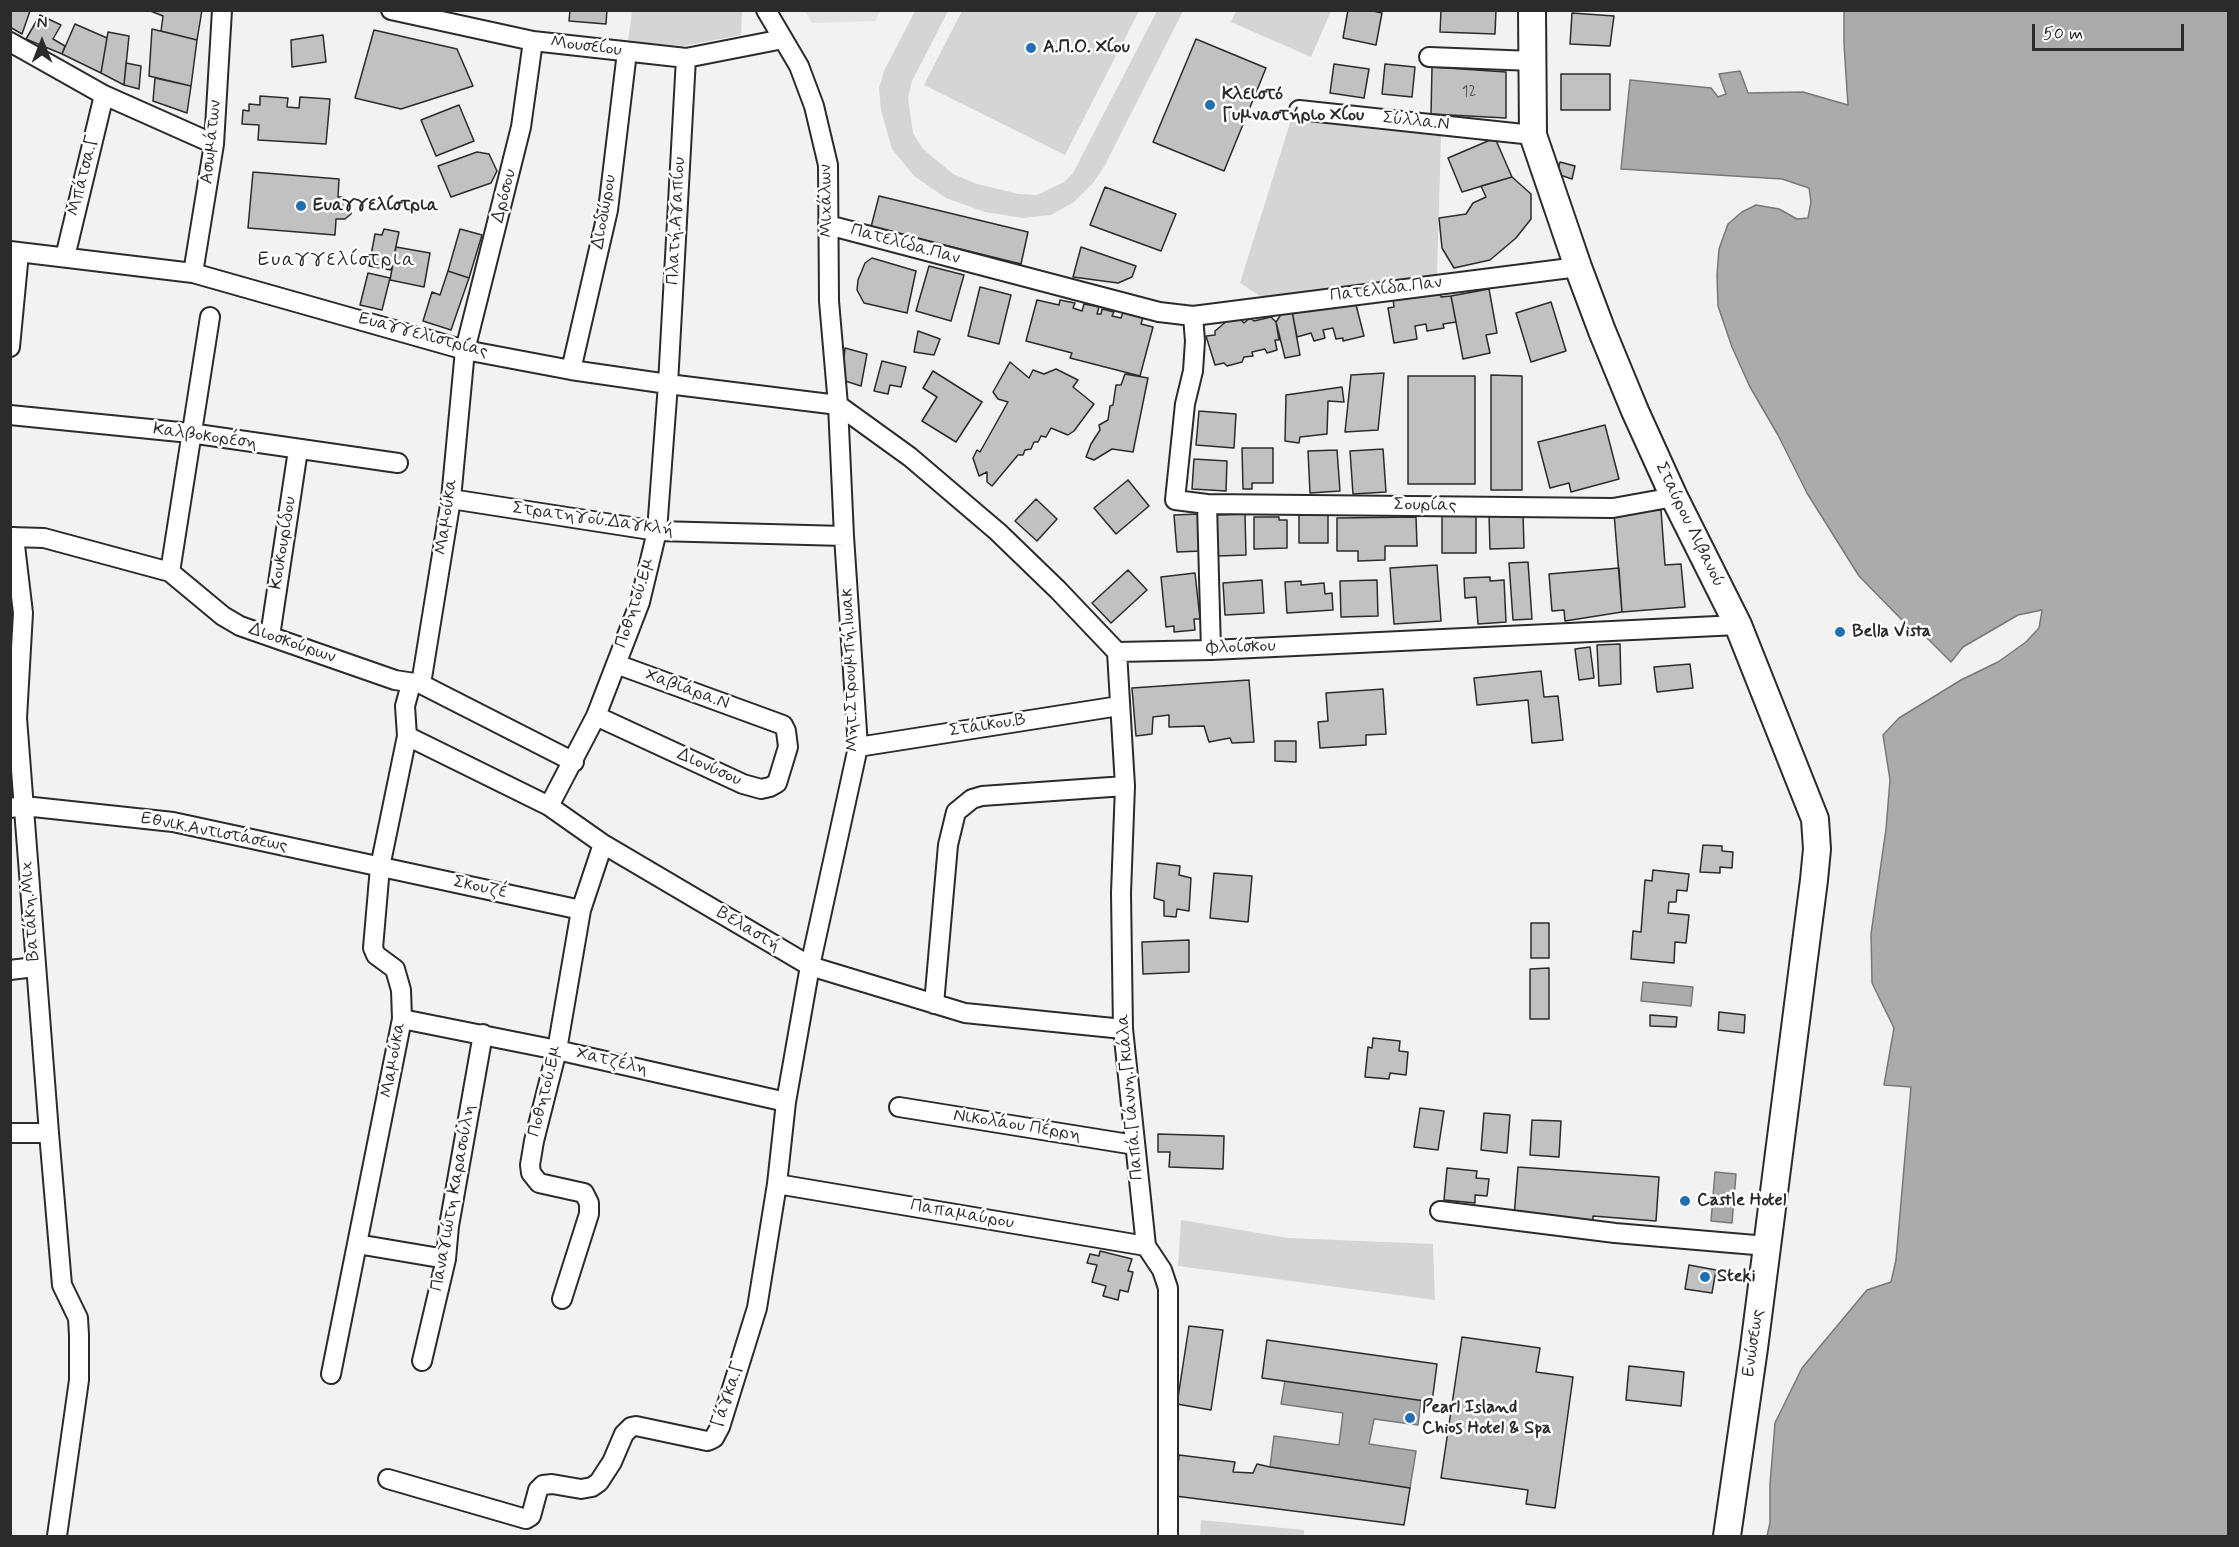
<!DOCTYPE html>
<meta charset="utf-8">
<style>
body{margin:0}
#map{position:relative;width:2239px;height:1547px;overflow:hidden;background:#f2f2f2;font-family:Mynerve,sans-serif}
canvas{display:block}
.frame{position:absolute;inset:0;border:12px solid #2b2b2b;pointer-events:none}
.north{position:absolute;left:12px;top:12px;width:60px;height:60px;-webkit-text-stroke:4px #fff;paint-order:stroke;rotate:0deg;font-size:16px;font-weight:700;line-height:24px;text-align:center;color:#2b2b2b}
.north::after{content:'';display:block;margin:auto;width:21px;height:27px;background:#2b2b2b;clip-path:polygon(50% 0,100% 100%,50% 72%,0 100%)}
.scale{position:absolute;left:2032px;top:24px;width:152px;height:27px;box-sizing:border-box;border:3px solid #2b2b2b;border-top:0;padding-left:8px;font-size:18px;line-height:21px;white-space:nowrap;color:#2b2b2b;-webkit-text-stroke:4px #fff;paint-order:stroke}
</style>
<div id="map">
<canvas width="2239" height="1547"></canvas>
<div class="frame"></div>
<div class="north">N</div>
<div class="scale">50 m</div>
</div>
<script>
const g = document.querySelector('canvas').getContext('2d');
g.lineJoin = 'round';
function paint(path, color) { g.fillStyle = color; g.fill(path, 'evenodd'); }
const toPath = rows => new Path2D(rows.map(r => 'M' + r).join(''));
function trace(path, color, width, dash) { g.strokeStyle = color; g.lineWidth = width; g.lineCap = dash ? 'butt' : 'round'; g.setLineDash(dash || []); g.stroke(path); }
function write(font, color, halo, rows, align = 'center') {
  g.font = font + ' Mynerve,sans-serif'; g.lineWidth = 5; g.setLineDash([]); g.textBaseline = 'middle'; g.strokeStyle = halo; g.fillStyle = color; for (const [text, x, y, turn = 0] of rows) {
    g.save(); g.translate(x, y); g.rotate((+turn || 0) * Math.PI / 180); g.textAlign = isNaN(turn) ? turn : align; if (halo) g.strokeText(text, 0, 0); g.fillText(text, 0, 0); g.restore();
  }
}
paint(toPath([
 [805,11,880,11,875,21,812,23]
]), '#e3e3e3');
paint(toPath([
 [632,11,742,11,741,35,683,46,628,41],
 [915,11,948,11,912,81,908,98,913,133,923,149,953,174,977,184,1019,194,1037,195,1064,182,1073,173,1157,11,1183,11,1105,165,1093,183,1074,202,1051,215,1023,218,985,212,946,198,914,176,892,149,881,110,879,88,884,71],
 [962,11,1139,11,1065,155,924,85],
 [1236,11,1330,10,1331,11,1311,57,1231,22],
 [1291,120,1441,136,1437,274,1262,297,1240,283],
 [1181,1220,1288,1238,1433,1244,1435,1300,1178,1266],
 [1201,1520,1304,1530,1304,1536,1200,1536]
]), '#d5d5d5');
const water = toPath([
 [1844,11,2228,11,2228,1536,1767,1536,1770,1523,1770,1484,1775,1423,1802,1368,1867,1290,1891,1282,1896,1260,1911,1087,1884,1085,1894,1028,1872,983,1871,934,1886,829,1890,780,1883,735,1899,718,1961,680,1998,662,2026,642,2039,628,2042,610,2018,615,1963,647,1951,662,1929,640,1901,619,1859,576,1807,493,1778,435,1750,387,1732,347,1718,306,1717,275,1719,249,1728,224,1742,212,1756,205,1779,209,1797,219,1808,218,1811,202,1809,188,1782,179,1621,169,1630,80,1711,88,1718,97,1726,94,1719,74,1740,71,1748,93,1803,92,1848,105,1844,44,1844,11],
 [1643,982,1693,987,1691,1006,1641,1001,1643,982],
 [1715,1172,1736,1174,1732,1223,1711,1221,1715,1172],
 [1285,1380,1421,1400,1418,1425,1374,1419,1369,1444,1416,1451,1410,1488,1270,1467,1274,1436,1339,1445,1343,1413,1281,1404,1285,1380]
]);
paint(water, '#ababab');
trace(water, '#787878', 1.5);
const building = toPath([
 [10,10,30,11,22,34,10,27,10,10],
 [148,10,202,10,197,40,161,31,163,16,148,10],
 [570,10,607,10,606,24,569,21,570,10],
 [1348,10,1369,10,1382,13,1376,45,1343,38,1348,10],
 [1441,10,1496,10,1495,34,1440,32,1441,10],
 [1572,13,1614,16,1610,46,1570,44,1572,13],
 [40,15,61,25,53,39,65,46,62,54,26,39,40,15],
 [75,24,107,38,101,73,62,54,75,24],
 [152,29,197,40,191,86,149,76,152,29],
 [374,30,457,49,473,86,401,109,355,98,374,30],
 [108,32,129,36,124,85,101,73,108,32],
 [323,35,326,62,292,67,291,40,323,35],
 [1196,39,1266,68,1224,171,1153,142,1196,39],
 [126,63,141,66,139,89,124,85,126,63],
 [1334,64,1369,69,1364,98,1330,93,1334,64],
 [1385,64,1415,67,1412,97,1382,94,1385,64],
 [1432,67,1506,72,1506,118,1431,114,1432,67],
 [1561,74,1610,74,1610,110,1561,110,1561,74],
 [155,78,191,86,187,113,153,101,155,78],
 [260,96,288,98,287,107,299,108,300,97,330,99,326,144,258,140,259,125,242,124,243,110,249,111,249,104,260,105,260,96],
 [459,105,474,141,436,156,421,120,459,105],
 [1495,138,1512,177,1462,192,1448,158,1495,138],
 [477,152,489,154,497,171,491,183,451,197,438,166,477,152],
 [1560,162,1575,166,1572,179,1557,174,1560,162],
 [253,172,339,179,338,197,344,197,351,202,351,214,345,219,336,219,335,235,248,228,253,172],
 [1512,177,1531,194,1531,219,1516,238,1490,260,1454,268,1442,248,1439,218,1466,214,1473,203,1486,197,1481,186,1512,177],
 [1105,187,1176,214,1161,251,1090,225,1105,187],
 [879,196,1028,232,1021,264,871,227,879,196],
 [384,229,399,232,391,270,369,266,375,234,382,235,384,229],
 [460,229,482,235,469,278,448,271,460,229],
 [396,247,430,253,424,287,390,280,396,247],
 [1081,247,1136,266,1132,277,1118,283,1073,277,1081,247],
 [872,258,916,271,907,313,864,303,857,290,858,280,865,263,872,258],
 [929,266,964,275,951,321,916,311,929,266],
 [448,271,469,278,451,330,423,321,432,292,440,295,448,271],
 [368,273,390,278,382,310,360,305,368,273],
 [980,287,1011,295,999,344,968,336,980,287],
 [1489,289,1497,333,1486,335,1490,353,1463,359,1451,296,1489,289],
 [1440,291,1441,297,1451,296,1456,322,1443,324,1444,328,1427,331,1426,324,1415,326,1417,339,1394,343,1388,308,1394,307,1393,299,1440,291],
 [1037,300,1059,305,1060,300,1075,303,1073,308,1082,311,1084,304,1099,307,1097,314,1101,314,1102,309,1114,312,1112,316,1121,318,1123,312,1143,317,1141,324,1153,327,1140,376,1070,358,1072,353,1026,341,1037,300],
 [1339,300,1355,301,1364,336,1343,341,1343,338,1336,339,1333,328,1323,330,1325,338,1314,341,1311,333,1297,337,1292,311,1301,311,1305,307,1327,304,1332,307,1339,300],
 [1551,302,1566,351,1531,362,1516,313,1551,302],
 [1292,311,1300,355,1285,358,1276,322,1282,313,1292,311],
 [1271,317,1276,322,1279,340,1275,340,1277,350,1267,353,1265,349,1252,352,1253,356,1244,357,1242,362,1227,366,1224,363,1215,365,1206,336,1215,335,1215,331,1228,320,1239,318,1244,323,1250,318,1254,321,1271,317],
 [918,331,940,339,934,355,914,352,918,331],
 [845,348,867,354,861,386,842,380,845,348],
 [882,361,906,367,901,387,890,385,888,394,874,391,882,361],
 [1010,362,1029,378,1033,370,1044,374,1056,369,1078,380,1073,387,1094,404,1074,431,1068,435,1051,428,1046,437,1041,436,1038,442,1034,442,1031,449,1025,450,1023,455,1018,455,992,486,987,482,987,472,979,476,973,458,977,450,980,452,1008,402,998,399,993,392,1010,362],
 [933,371,982,402,956,442,922,421,937,397,923,388,933,371],
 [1384,373,1378,430,1345,432,1351,375,1384,373],
 [1125,374,1148,378,1133,452,1112,449,1094,460,1086,457,1091,444,1100,430,1099,425,1108,420,1110,406,1113,405,1116,385,1121,385,1125,374],
 [1491,375,1522,376,1522,490,1491,490,1491,375],
 [1408,376,1475,376,1475,484,1408,484,1408,376],
 [1342,387,1344,402,1328,401,1327,434,1300,437,1299,443,1285,441,1286,395,1342,387],
 [1199,411,1236,414,1234,448,1196,445,1199,411],
 [1605,425,1619,479,1571,492,1569,483,1550,488,1538,442,1605,425],
 [1242,448,1273,448,1273,483,1252,483,1252,489,1243,489,1242,448],
 [1383,449,1386,492,1353,494,1350,451,1383,449],
 [1337,450,1340,491,1310,493,1308,451,1337,450],
 [1194,459,1227,461,1226,491,1192,489,1194,459],
 [1128,480,1149,506,1116,534,1094,508,1128,480],
 [1036,499,1057,519,1037,541,1015,521,1036,499],
 [1661,510,1665,565,1681,564,1685,607,1622,612,1614,513,1661,510],
 [1523,513,1524,548,1490,549,1489,514,1523,513],
 [1199,514,1201,551,1177,552,1174,515,1199,514],
 [1245,514,1246,555,1218,556,1216,515,1245,514],
 [1299,515,1328,515,1328,543,1299,543,1299,515],
 [1442,516,1476,516,1476,553,1442,553,1442,516],
 [1254,517,1279,517,1279,520,1287,520,1287,548,1254,549,1254,517],
 [1416,517,1417,546,1385,546,1385,560,1358,561,1358,551,1337,551,1337,518,1416,517],
 [1528,562,1532,619,1513,620,1509,563,1528,562],
 [1437,565,1441,621,1394,624,1390,568,1437,565],
 [1619,568,1622,612,1565,621,1564,610,1552,611,1549,574,1619,568],
 [1128,570,1147,590,1111,623,1092,603,1128,570],
 [1195,573,1200,619,1194,619,1195,630,1174,632,1174,626,1166,627,1161,577,1195,573],
 [1490,577,1490,581,1504,580,1506,622,1478,624,1476,597,1465,598,1464,578,1490,577],
 [1262,580,1264,613,1225,615,1223,583,1262,580],
 [1377,580,1378,616,1341,617,1340,581,1377,580],
 [1301,581,1301,585,1324,583,1325,594,1332,593,1333,610,1287,613,1285,582,1301,581],
 [1620,644,1621,684,1599,686,1597,645,1620,644],
 [1590,647,1594,678,1579,680,1575,649,1590,647],
 [1690,664,1693,688,1657,692,1654,667,1690,664],
 [1541,671,1544,697,1558,696,1563,740,1532,743,1528,700,1477,705,1474,678,1541,671],
 [1249,680,1254,742,1232,743,1230,738,1209,742,1204,726,1169,727,1169,715,1153,717,1152,734,1136,736,1132,688,1249,680],
 [1383,689,1386,734,1366,735,1366,745,1320,748,1318,722,1328,721,1326,693,1383,689],
 [1275,741,1296,741,1296,762,1275,761,1275,741],
 [1703,845,1722,846,1722,851,1733,852,1732,868,1720,867,1720,873,1700,872,1703,845],
 [1157,863,1180,866,1179,875,1191,878,1189,911,1177,909,1176,917,1164,916,1164,901,1154,898,1157,863],
 [1653,870,1689,874,1687,891,1677,890,1676,902,1669,902,1668,913,1689,915,1686,943,1675,942,1674,963,1631,959,1633,931,1641,932,1645,880,1652,881,1653,870],
 [1214,873,1252,876,1248,922,1210,918,1214,873],
 [1531,923,1549,923,1549,958,1531,958,1531,923],
 [1189,940,1189,972,1143,974,1142,942,1189,940],
 [1549,968,1549,1019,1530,1019,1530,969,1549,968],
 [1719,1012,1745,1015,1744,1033,1718,1030,1719,1012],
 [1650,1015,1677,1017,1676,1027,1650,1026,1650,1015],
 [1373,1038,1400,1041,1399,1051,1408,1052,1406,1075,1390,1073,1389,1079,1365,1077,1368,1047,1372,1048,1373,1038],
 [1420,1108,1444,1111,1438,1150,1414,1147,1420,1108],
 [1484,1113,1510,1115,1507,1153,1481,1150,1484,1113],
 [1532,1120,1561,1121,1559,1157,1530,1155,1532,1120],
 [1158,1134,1224,1136,1223,1169,1169,1167,1170,1152,1158,1152,1158,1134],
 [1518,1167,1659,1177,1656,1221,1593,1216,1593,1223,1514,1217,1518,1167],
 [1447,1168,1477,1171,1476,1178,1489,1179,1487,1196,1475,1195,1475,1203,1444,1200,1447,1168],
 [1100,1251,1132,1259,1128,1271,1133,1272,1128,1292,1120,1290,1118,1300,1103,1296,1106,1286,1092,1282,1097,1265,1087,1263,1090,1254,1099,1256,1100,1251],
 [1689,1265,1716,1270,1712,1293,1685,1289,1689,1265],
 [1189,1326,1223,1330,1211,1410,1177,1404,1189,1326],
 [1462,1337,1540,1348,1536,1372,1573,1377,1555,1508,1526,1504,1528,1490,1441,1478,1462,1337],
 [1267,1340,1437,1364,1432,1402,1262,1378,1267,1340],
 [1629,1366,1684,1372,1681,1406,1626,1400,1629,1366],
 [1179,1455,1235,1462,1233,1472,1253,1473,1257,1464,1270,1467,1410,1488,1404,1525,1175,1496,1179,1455]
]);
paint(building, '#c1c1c1');
trace(building, '#2b2b2b', 1.5);
const street = toPath([
 [391,10,533,41,686,58,783,39],
 [10,42,104,95,214,144],
 [1429,57,1533,61],
 [1299,110,1533,135],
 [828,225,1159,312,1193,316,1578,267],
 [10,251,193,273,465,350,571,370,668,384,838,405,910,457,998,532,1058,590,1117,652,1211,650,1738,625],
 [65,257,104,95],
 [193,273,214,144,222,10],
 [1193,316,1195,341,1193,371,1185,404,1175,500,1207,504,1613,508,1674,497],
 [10,347,19,253],
 [571,370,608,210,627,52],
 [10,415,190,433,398,463],
 [451,499,657,531,844,536],
 [1207,504,1211,650],
 [10,537,44,538,170,572,223,616,240,626,395,680,421,684,574,762],
 [14,537,23,613,17,718,49,1133,62,1285,78,1318,79,1335,79,1380,57,1536],
 [170,572,210,317],
 [270,636,298,450],
 [1117,652,1125,786,1121,893,1123,1029,1146,1246,1162,1270,1168,1288,1168,1536],
 [421,684,451,499,465,350,521,127,533,41],
 [596,716,743,784,761,789,770,787,777,783,788,747,786,731,783,725,616,664],
 [407,736,549,806,603,844,810,966,965,1013,1123,1029],
 [858,747,1119,706],
 [549,806,596,716,640,602,657,531,668,384,686,58],
 [10,808,24,806,173,822,581,910],
 [10,970,35,967],
 [934,1004,948,845,956,812,972,799,982,796,1125,786],
 [402,1019,557,1050,786,1102],
 [899,1107,1135,1145],
 [10,1133,49,1133],
 [777,1184,1146,1246],
 [1440,1211,1615,1233,1767,1246],
 [357,1244,446,1259],
 [562,1299,589,1214,589,1203,584,1193,539,1183,531,1173,530,1165,534,1141,557,1050,581,910,603,844],
 [422,1361,446,1259,449,1226,483,1034],
 [331,1374,402,1019,401,990,395,969,376,955,373,948,380,867,407,736,405,706,411,684],
 [388,1479,526,1519,531,1516,538,1490,543,1485,552,1484,581,1489,592,1487,599,1482,612,1462,624,1434,631,1427,636,1426,707,1441,710,1440,714,1438,720,1427,757,1308,777,1184,786,1102,810,966,858,747,844,536,838,405,829,301,828,165,814,106,799,66,766,10]
]);
const secondary = toPath([
 [1532,10,1533,135,1578,267,1602,331,1635,411,1674,497,1738,625,1815,819,1817,849,1814,880,1754,1348,1727,1536]
]);
trace(street, '#2b2b2b', 22);
trace(secondary, '#2b2b2b', 30);
trace(street, '#fff', 18);
trace(secondary, '#fff', 26);
for (const [x, y, r, color] of [
 [1031,48,6,"#1f6fb2"],
 [1210,105,6,"#1f6fb2"],
 [301,206,6,"#1f6fb2"],
 [1840,632,6,"#1f6fb2"],
 [1685,1201,6,"#1f6fb2"],
 [1705,1277,6,"#1f6fb2"],
 [1410,1418,6,"#1f6fb2"]
]) { const dot = new Path2D(); dot.arc(x, y, r, 0, 2 * Math.PI); g.fillStyle = color; g.fill(dot); trace(dot, '#fff', 2); }
write('15px', '#505050', null, [
 ["12",1469,93]
]);
write('18px', '#2b2b2b', '#fff', [
 ["Μουσείου",586,47,7],
 ["Σύλλα.Ν",1416,122,6],
 ["Ασωμάτων",212,142,-84],
 ["Μπάτσα.Γ",84,176,-76],
 ["Δρόσου",505,196,-76],
 ["Μιχάλων",827,201,-91],
 ["Διοδώρου",605,212,-80],
 ["Πλατή.Αγαπίου",677,221,-87],
 ["Πατελίδα.Παν",905,245,15],
 ["Πατελίδα.Παν",1386,290,-7],
 ["Ευαγγελιστρίας",423,336,15],
 ["Καλβοκορέση",205,437,8],
 ["Σουρίας",1425,506,1],
 ["Μαμούκα",447,517,-82],
 ["Στρατηγού.Δαγκλή",593,520,8],
 ["Σταύρου Λιβανού",1689,525,64],
 ["Κουκουρίδου",284,543,-81],
 ["Ποθητού.Εμ",636,603,-72],
 ["Διοσκούρων",292,644,19],
 ["Φλοίσκου",1241,648,-2],
 ["Μητ.Στρουμπή.Ιωακ",851,670,-92],
 ["Χαβιάρα.Ν",687,690,20],
 ["Στάικου.Β",988,726,-9],
 ["Διονύσου",709,768,24],
 ["Εθνικ.Αντιστάσεως",214,833,11],
 ["Σκουζέ",480,888,12],
 ["Βατάκη.Μιχ",31,911,-94],
 ["Βελαστή",748,930,31],
 ["Μαμούκα",394,1060,-80],
 ["Χατζέλη",612,1062,13],
 ["Ποθητού.Εμ",546,1091,-76],
 ["Παπά.Γιάννη.Γκιάλα",1131,1097,-95],
 ["Νικολάου Πέρρη",1017,1126,9],
 ["Παναγιώτη Καρασούλη",454,1198,-80],
 ["Παπαμαύρου",962,1215,10],
 ["Ενώσεως",1754,1343,-82],
 ["Γάγκα.Γ",729,1395,-71]
]);
write('bold 18px', '#2b2b2b', '#fff', [
 ["Α.Π.Ο. Χίου",1043,48],
 ["Κλειστό",1222,95],
 ["Γυμναστήριο Χίου",1222,116],
 ["Ευαγγελίστρια",313,206],
 ["Bella Vista",1852,632],
 ["Castle Hotel",1697,1201],
 ["Steki",1717,1277],
 ["Pearl Island",1422,1408],
 ["Chios Hotel & Spa",1422,1429]
], 'left');
g.letterSpacing = '1.5px';
write('20px', '#2b2b2b', '#fff', [
 ["Ευαγγελίστρια",337,261]
]);
g.letterSpacing = '0px';
</script>
